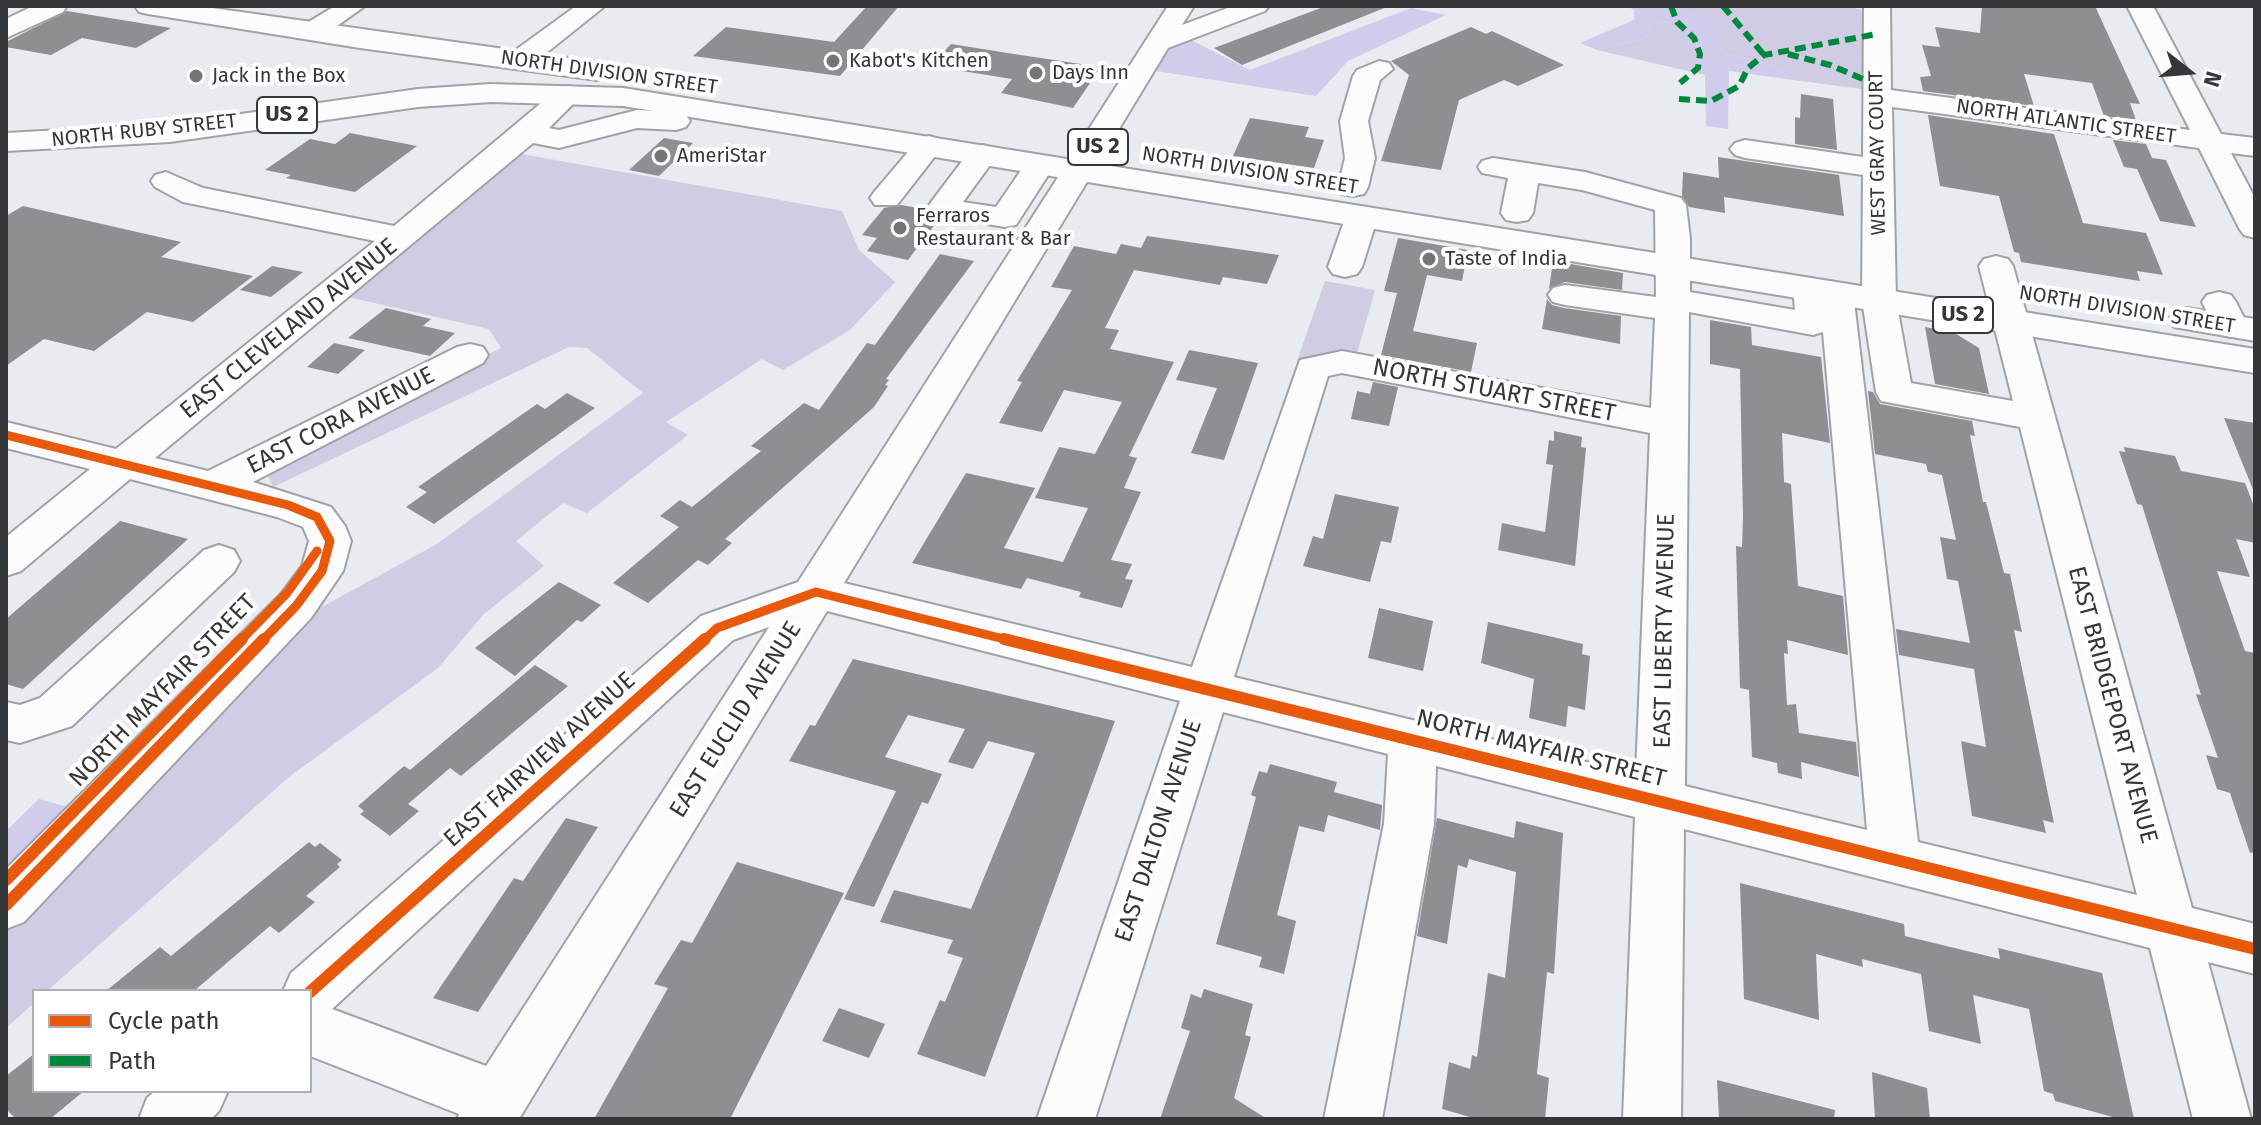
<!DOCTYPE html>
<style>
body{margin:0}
#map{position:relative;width:2261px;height:1125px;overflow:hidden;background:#e8ebef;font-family:"Fira Sans",sans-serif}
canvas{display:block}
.frame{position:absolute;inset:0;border:8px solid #343739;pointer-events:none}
.legend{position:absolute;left:32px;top:989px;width:280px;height:104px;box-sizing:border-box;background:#fff;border:2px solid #aeafb0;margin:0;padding:10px 14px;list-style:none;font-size:24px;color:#343739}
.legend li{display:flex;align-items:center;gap:16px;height:40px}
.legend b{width:40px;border:2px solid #aeafb0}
.north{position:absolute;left:2149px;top:32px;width:80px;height:80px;-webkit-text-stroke:6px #fff;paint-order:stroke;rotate:107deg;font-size:22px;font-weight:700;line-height:32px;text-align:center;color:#343739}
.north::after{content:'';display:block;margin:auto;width:28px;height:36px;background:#343739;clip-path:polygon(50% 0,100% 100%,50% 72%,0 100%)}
</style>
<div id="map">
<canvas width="2261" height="1125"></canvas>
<div class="frame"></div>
<ul class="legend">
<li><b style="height:10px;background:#e8590c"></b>Cycle path</li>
<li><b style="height:10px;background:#00873e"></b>Path</li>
</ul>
<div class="north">N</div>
</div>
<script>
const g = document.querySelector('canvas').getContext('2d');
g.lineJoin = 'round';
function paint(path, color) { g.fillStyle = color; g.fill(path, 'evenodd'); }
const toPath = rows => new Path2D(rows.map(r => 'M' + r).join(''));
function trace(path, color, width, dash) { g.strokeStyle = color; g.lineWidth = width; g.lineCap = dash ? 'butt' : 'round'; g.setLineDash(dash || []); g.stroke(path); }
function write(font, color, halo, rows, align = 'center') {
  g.font = font + ' "Fira Sans",sans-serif'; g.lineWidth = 8; g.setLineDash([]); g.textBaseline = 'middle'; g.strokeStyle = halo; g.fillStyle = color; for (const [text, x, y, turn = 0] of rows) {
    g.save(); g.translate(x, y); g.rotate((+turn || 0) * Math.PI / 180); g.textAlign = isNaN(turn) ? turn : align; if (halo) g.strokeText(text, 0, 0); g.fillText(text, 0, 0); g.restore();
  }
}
paint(toPath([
 [1677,6,1847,6,1862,10,1862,89,1793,80,1789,73,1775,66,1725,53,1716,44,1724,23,1702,18],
 [1673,22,1688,29,1699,54,1688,71,1597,50,1645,39,1655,23],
 [516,153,842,211,859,250,895,282,850,330,783,370,762,359,666,422,688,435,587,513,563,503,516,541,544,566,484,614,438,668,289,777,47,991,34,991,34,1003,6,1028,6,929,313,605,320,608,437,544,643,393,587,348,569,347,273,487,268,476,276,459,501,348,489,329,348,297],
 [1325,281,1375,290,1356,357,1325,354,1297,361]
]), '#d0cce3');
paint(toPath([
 [1627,6,1677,6,1702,18,1724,22,1729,32,1716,44,1725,53,1775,66,1789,73,1793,80,1729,71,1728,129,1706,126,1705,75,1688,71,1698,54,1688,29,1673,22,1655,23,1645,39,1597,50,1580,43,1634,20,1634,10],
 [1411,8,1446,15,1348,61,1316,96,1156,71,1170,48,1189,39,1250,70],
 [39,799,71,808,6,874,6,831]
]), '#d1ccec');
paint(toPath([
 [867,6,899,6,840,76,693,56,726,27,834,42],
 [1326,6,1387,7,1242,65,1214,48],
 [1982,6,2095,6,2140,104,2130,103,2136,120,2104,116,2092,83,2024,74,2034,106,1923,91,1920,77,1931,76,1922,45,1940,47,1935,27,1980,33],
 [67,11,171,28,136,48,82,38,51,55,6,47,6,42],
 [1471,27,1486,34,1492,31,1564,65,1518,86,1504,80,1459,100,1441,170,1381,161,1409,75,1391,61],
 [951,44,1014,54,1101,67,1073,108,1001,93,1012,79,931,66],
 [1801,94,1833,99,1837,150,1795,144,1795,117,1800,118],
 [1928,115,2054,134,2083,223,2146,233,2163,275,2137,271,2140,281,2021,262,2019,253,2014,252,1999,196,1940,186],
 [1250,118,1309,127,1305,137,1324,140,1314,168,1233,156],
 [350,133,417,146,355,192,286,178,291,175,265,170,310,139,335,144],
 [664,138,693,143,659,176,629,170],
 [2113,140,2146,144,2152,158,2166,160,2196,227,2160,221,2137,169,2124,167],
 [1718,157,1839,175,1844,216,1724,197,1725,213,1689,207,1682,196,1683,172,1719,178],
 [901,205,924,209,930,217,939,219,908,260,867,251,877,238,862,235,884,208],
 [23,206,181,242,161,257,253,276,193,322,147,312,94,351,44,339,6,366,6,216],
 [1147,236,1279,255,1267,284,1223,277,1220,285,1134,270,1105,328,1119,330,1110,349,1174,362,1129,456,1137,458,1124,488,1141,492,1111,560,1132,564,1125,579,1133,580,1122,608,1079,597,1081,592,1027,578,1021,589,912,563,966,473,1035,488,1004,548,1063,562,1088,508,1035,498,1059,447,1095,454,1122,402,1064,390,1042,432,999,423,1022,382,1017,381,1072,290,1051,287,1074,246,1116,254,1121,244,1141,248],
 [1398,238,1468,250,1462,281,1427,275,1413,331,1477,343,1471,372,1381,355,1397,293,1384,291],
 [940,254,974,261,886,379,889,380,885,385,888,386,874,407,725,539,732,543,708,565,698,560,648,603,613,583,679,527,660,516,680,500,692,507,761,451,751,446,804,403,819,410,867,343,875,345],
 [1553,261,1623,273,1622,290,1565,282,1549,289],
 [272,266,303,272,271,297,240,290],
 [1547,299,1552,305,1564,308,1621,316,1620,344,1542,329],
 [386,308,431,319,423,326,455,333,430,356,348,338],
 [1710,320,1751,327,1752,345,1821,357,1830,443,1782,433,1784,482,1791,484,1798,586,1843,596,1848,655,1787,640,1788,654,1784,653,1787,705,1796,704,1799,733,1856,742,1859,777,1801,762,1802,779,1778,773,1777,763,1752,757,1749,690,1740,688,1736,546,1742,547,1743,517,1740,369,1710,364],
 [1925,327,1953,332,1979,348,1989,394,1935,384],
 [334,343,365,350,338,374,307,367],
 [1189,350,1258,363,1224,460,1191,453,1217,388,1176,380],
 [1373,382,1398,387,1389,426,1351,419,1357,391,1370,394],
 [1868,391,1873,392,1880,404,1972,421,1975,436,1970,435,1983,502,1986,502,2004,573,2010,574,2022,632,2014,630,2054,823,2043,820,2046,833,1972,816,1961,741,1986,747,1974,669,1899,655,1896,629,1970,643,1958,581,1947,579,1940,537,1956,540,1942,475,1928,472,1926,464,1875,454],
 [567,393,595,408,434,524,406,507,427,492,418,487,537,404,545,409],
 [2224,418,2255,423,2255,492,2254,492],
 [1554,431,1582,437,1581,447,1586,448,1575,566,1498,550,1502,523,1545,532,1553,465,1546,464,1549,440,1554,441],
 [2124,447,2175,456,2181,471,2245,483,2255,509,2255,543,2236,539,2250,577,2217,571,2245,651,2255,653,2255,852,2250,853,2230,793,2217,789,2206,755,2218,758,2196,694,2201,695,2142,505,2137,504,2119,451,2125,452],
 [1335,494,1399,507,1391,543,1381,541,1370,582,1303,566,1313,536,1323,539],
 [120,521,188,539,23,689,6,684,6,619],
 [559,582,601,605,582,622,577,620,515,676,475,648],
 [1379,608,1433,621,1423,671,1368,658],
 [1488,622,1583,644,1582,654,1590,656,1585,710,1568,706,1566,727,1529,718,1534,679,1481,663],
 [853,659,1115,721,985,1077,917,1054,940,1000,945,1002,963,958,947,953,953,940,880,922,894,890,971,909,1035,753,988,741,973,769,948,762,965,729,908,715,885,757,942,774,928,804,922,802,874,907,844,899,896,791,789,761,810,725,815,726],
 [535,665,568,686,461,776,450,768,408,804,419,811,390,836,360,814,364,811,358,806,404,766,410,770],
 [1270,764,1337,782,1334,792,1382,805,1380,830,1328,815,1324,832,1299,826,1277,915,1296,921,1284,974,1259,967,1262,957,1216,944,1256,797,1251,795,1259,771,1267,773],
 [566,818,598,827,478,1012,433,998,514,878,523,881],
 [1437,818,1514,838,1516,821,1563,833,1554,974,1547,972,1537,1074,1549,1078,1545,1119,1477,1119,1442,1109,1449,1062,1470,1069,1472,1055,1477,1057,1488,973,1505,978,1516,872,1469,859,1467,868,1458,865,1447,944,1417,936],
 [309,842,315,847,320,843,342,860,337,864,340,867,306,896,315,902,279,933,270,926,194,991,106,991,160,947,171,956],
 [737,862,844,893,730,1119,594,1119,668,988,654,984,681,940,692,943],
 [1740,883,1904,924,1905,936,2000,959,1998,948,2102,973,2134,1119,2120,1119,2055,1101,2053,1094,2044,1091,2029,1009,1973,995,1981,1044,1929,1031,1921,974,1862,959,1863,967,1816,954,1819,1020,1744,999],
 [1204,989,1253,1004,1245,1035,1251,1037,1234,1098,1267,1119,1160,1119,1190,1031,1181,1028,1191,994,1201,998],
 [839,1008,885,1024,869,1058,822,1041],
 [34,1054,34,1091,84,1091,50,1119,16,1119,6,1109,6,1076],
 [1872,1072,1927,1088,1930,1119,1875,1119],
 [1717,1080,1835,1110,1834,1119,1719,1119]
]), '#8d8f92');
const minor = toPath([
 [335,6,365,6,320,38,302,38,298,32,302,26,335,6],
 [576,6,605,6,530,66,510,66,507,60,510,54,576,6],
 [1168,6,1194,6,1182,25,1233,6,1269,6,1265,11,1168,48,844,583,1192,667,1300,360,1342,351,1651,408,1655,318,1565,305,1553,302,1548,295,1553,288,1565,285,1656,297,1655,210,1582,190,1538,183,1533,213,1528,220,1517,222,1506,220,1501,213,1508,178,1482,173,1478,167,1482,161,1493,158,1585,172,1681,198,1686,205,1690,239,1690,292,1795,310,1793,289,1798,282,1810,279,1825,286,1836,283,1848,286,1853,293,1918,842,2137,895,2020,427,1881,401,1876,392,1862,300,1863,175,1745,158,1735,155,1730,149,1735,143,1745,140,1863,157,1864,6,1890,6,1891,90,2190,130,2127,6,2153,6,2221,134,2255,138,2255,156,2231,153,2255,198,2255,238,2244,235,2239,228,2199,148,1892,107,1896,300,1911,383,2013,401,1979,266,1984,259,1996,256,2008,259,2013,266,2192,908,2255,924,2255,974,2208,962,2251,1119,2193,1119,2150,948,1684,829,1681,1119,1623,1119,1635,817,1436,766,1434,824,1382,1119,1324,1119,1384,824,1388,754,1223,712,1095,1119,1037,1119,1180,701,827,611,519,1119,457,1119,459,1114,310,1056,310,991,283,991,291,973,701,616,798,582,1168,6],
 [1689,312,1813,335,1823,332,1867,830,1685,786,1689,312],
 [1342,373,1650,433,1636,774,1234,677,1328,376,1342,373],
 [769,627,486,1066,332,1009,733,640,769,627],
 [1379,61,1389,63,1393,69,1380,80,1368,121,1375,158,1368,187,1364,194,1353,196,1342,194,1338,187,1345,158,1340,121,1353,76,1357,70,1379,61],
 [569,86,579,88,583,94,549,128,559,130,637,110,676,112,686,115,690,121,686,127,676,130,637,128,559,148,533,143,155,458,208,471,457,347,470,344,483,347,488,355,483,363,253,482,331,507,345,526,351,541,343,571,311,618,24,922,6,929,6,869,281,594,302,566,309,541,303,527,277,517,130,479,21,571,6,576,6,537,90,469,6,448,6,422,116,449,375,241,183,202,155,187,151,181,155,175,166,172,203,188,394,226,559,88,569,86],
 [929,136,939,139,944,145,939,151,897,205,875,205,870,198,875,191,919,139,929,136],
 [983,145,994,148,998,154,963,202,996,207,1030,157,1052,157,1056,163,1016,225,1005,227,932,215,927,208,932,201,972,148,983,145],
 [1362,207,1373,209,1378,216,1362,267,1357,274,1345,277,1333,274,1328,267,1346,216,1351,209,1362,207],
 [2219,292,2231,295,2236,302,2248,326,2243,334,2231,337,2219,334,2214,326,2202,302,2207,295,2219,292],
 [219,545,234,550,240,561,234,572,72,726,20,743,6,740,6,702,20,705,40,698,204,550,219,545],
 [155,1091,228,1091,219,1111,211,1119,139,1119,147,1098,155,1091]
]);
const major = toPath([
 [33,6,67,6,63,12,6,38,6,19,33,6],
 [135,6,198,6,597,62,607,65,611,71,607,77,597,80,360,48,148,14,139,12,135,6],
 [491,84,623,88,2255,349,2255,373,623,106,491,102,418,107,170,142,6,151,6,133,170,124,418,89,491,84],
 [2187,308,2255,319,2255,341,2174,327,2169,319,2174,311,2187,308]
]);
trace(minor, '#a0a2a5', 4);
trace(major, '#a0a2a5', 4);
paint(minor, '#fcfcfd');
paint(major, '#fcfcfd');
trace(toPath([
 [1671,6,1677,22,1694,38,1700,54,1698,68,1680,83],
 [1723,6,1764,55],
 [1788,54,1830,65,1877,85],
 [1679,99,1711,101,1739,86,1748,68,1764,55,1877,34]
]), '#00873e', 6, [11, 6]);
trace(toPath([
 [6,435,288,505,317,517,330,541,322,571,296,606,262,641],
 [240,641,287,593,317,551],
 [703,641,717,628,816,592,1012,641]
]), '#e8590c', 9);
trace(toPath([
 [1004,639,2255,949],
 [6,880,242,639],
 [6,905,264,639],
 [310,992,705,639]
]), '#e8590c', 12);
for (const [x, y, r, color] of [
 [833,61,8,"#737679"],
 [1036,73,8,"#737679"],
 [196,76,8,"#737679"],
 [661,156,8,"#737679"],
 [900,228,8,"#737679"],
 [1429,259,8,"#737679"]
]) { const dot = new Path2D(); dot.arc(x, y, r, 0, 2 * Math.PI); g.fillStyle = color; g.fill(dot); trace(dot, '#fff', 3); }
write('20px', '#343739', '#fff', [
 ["Kabot's Kitchen",849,61],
 ["Days Inn",1052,73],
 ["Jack in the Box",212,76],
 ["AmeriStar",677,156],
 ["Ferraros",916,216],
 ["Restaurant & Bar",916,239],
 ["Taste of India",1445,259]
], 'left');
write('20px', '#343739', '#fff', [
 ["NORTH DIVISION STREET",609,73,8],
 ["NORTH ATLANTIC STREET",2066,122,8],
 ["NORTH RUBY STREET",144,131,-6],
 ["WEST GRAY COURT",1878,153,-91],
 ["NORTH DIVISION STREET",1250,171,9],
 ["NORTH DIVISION STREET",2127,310,9]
]);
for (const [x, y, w] of [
 [287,115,60],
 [1098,147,60],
 [1963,315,60]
]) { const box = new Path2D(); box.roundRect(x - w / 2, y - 18, w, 36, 6); g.fillStyle = '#fff'; g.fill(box); trace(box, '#343739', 2); }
write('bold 22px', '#343739', null, [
 ["US 2",287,115],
 ["US 2",1098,147],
 ["US 2",1963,315]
]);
write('24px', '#343739', '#fff', [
 ["EAST CLEVELAND AVENUE",289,329,-39],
 ["NORTH STUART STREET",1494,391,11],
 ["EAST CORA AVENUE",341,421,-27],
 ["EAST LIBERTY AVENUE",1665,631,-89],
 ["NORTH MAYFAIR STREET",163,691,-46],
 ["EAST BRIDGEPORT AVENUE",2112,705,75],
 ["EAST EUCLID AVENUE",736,720,-58],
 ["NORTH MAYFAIR STREET",1541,749,14],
 ["EAST FAIRVIEW AVENUE",540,760,-42],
 ["EAST DALTON AVENUE",1159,831,-72]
]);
</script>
